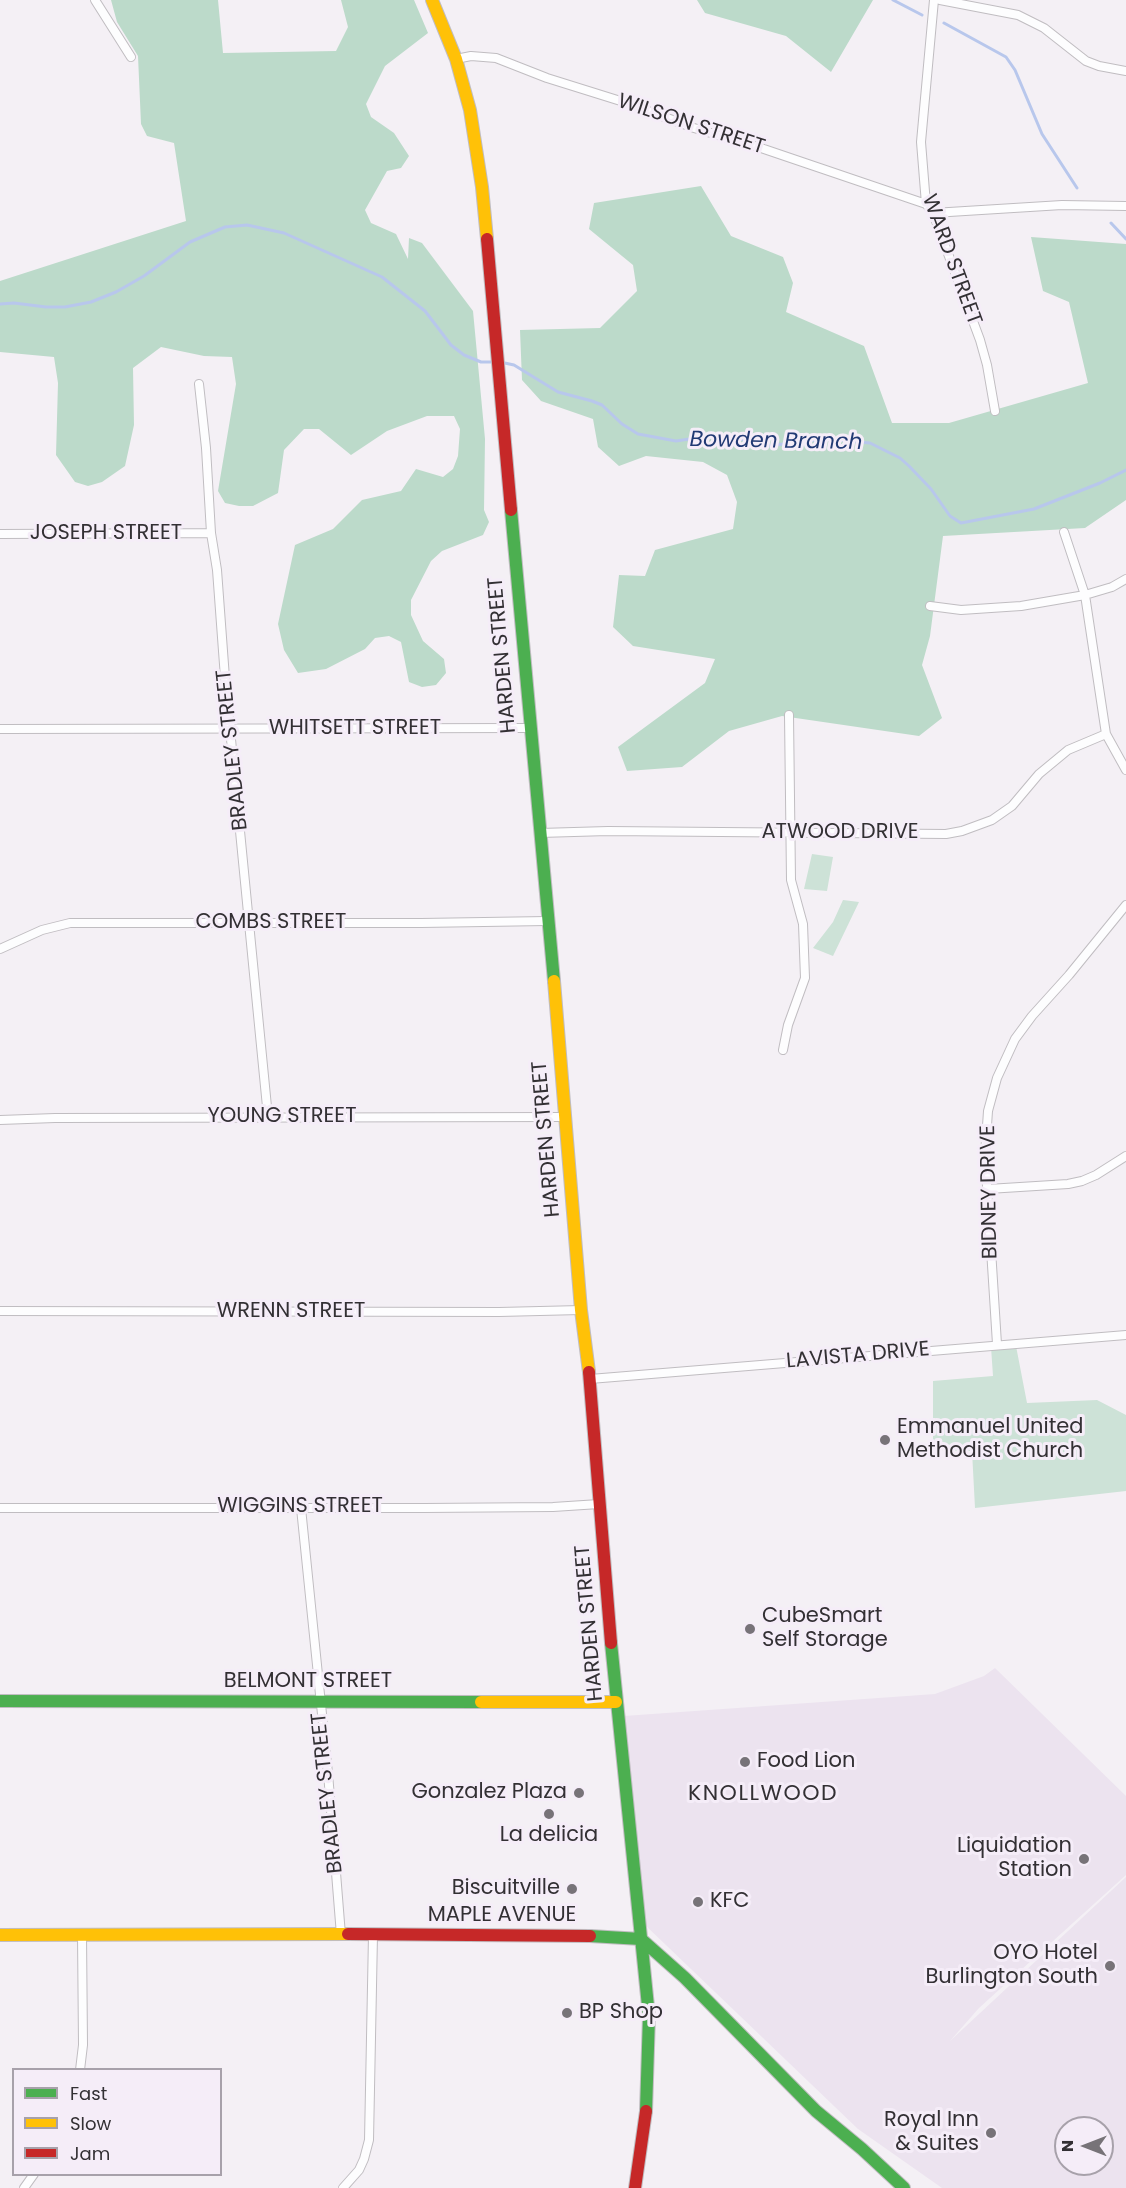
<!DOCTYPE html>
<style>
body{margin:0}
#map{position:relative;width:1126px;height:2188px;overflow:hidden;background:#f4f0f5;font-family:Poppins,sans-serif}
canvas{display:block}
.legend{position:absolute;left:12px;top:2068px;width:210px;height:108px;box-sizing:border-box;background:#f5edf8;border:2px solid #a7a1aa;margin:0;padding:8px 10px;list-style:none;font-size:18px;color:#333034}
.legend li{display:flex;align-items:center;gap:12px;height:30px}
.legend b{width:30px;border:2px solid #a7a1aa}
.north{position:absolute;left:1054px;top:2116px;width:60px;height:60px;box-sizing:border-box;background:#f5edf8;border:2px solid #a7a1aa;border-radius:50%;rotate:270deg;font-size:16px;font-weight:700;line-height:24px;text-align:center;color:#333034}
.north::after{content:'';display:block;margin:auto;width:21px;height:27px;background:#777378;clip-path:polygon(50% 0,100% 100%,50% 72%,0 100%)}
</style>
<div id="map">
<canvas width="1126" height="2188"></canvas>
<ul class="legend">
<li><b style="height:8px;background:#4caf50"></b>Fast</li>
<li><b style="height:8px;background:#ffc107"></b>Slow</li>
<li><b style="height:8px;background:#c62828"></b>Jam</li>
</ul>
<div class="north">N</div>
</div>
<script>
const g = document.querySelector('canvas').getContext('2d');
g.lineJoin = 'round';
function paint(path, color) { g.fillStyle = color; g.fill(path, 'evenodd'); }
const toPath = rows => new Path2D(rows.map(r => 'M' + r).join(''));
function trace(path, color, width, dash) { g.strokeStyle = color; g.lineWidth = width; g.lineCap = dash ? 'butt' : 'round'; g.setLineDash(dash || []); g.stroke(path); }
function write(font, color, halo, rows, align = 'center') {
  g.font = font + ' Poppins,sans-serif'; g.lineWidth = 6; g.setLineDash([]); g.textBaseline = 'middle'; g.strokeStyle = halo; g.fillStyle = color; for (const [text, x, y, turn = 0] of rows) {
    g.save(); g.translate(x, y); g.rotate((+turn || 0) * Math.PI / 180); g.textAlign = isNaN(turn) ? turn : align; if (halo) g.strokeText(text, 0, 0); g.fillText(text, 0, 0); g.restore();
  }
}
paint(toPath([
 [995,1668,1126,1796,1126,1875,979,2008,950,2041,1126,1877,1126,2188,942,2188,858,2129,644,1924,624,1716,935,1694,984,1676],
 [1066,2128,1102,2128,1102,2164,1066,2164]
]), '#ece3ef');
paint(toPath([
 [812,854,833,857,827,891,804,889],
 [843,900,859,902,833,956,813,948,833,922],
 [1016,1346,1027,1403,1097,1400,1126,1415,1126,1491,975,1508,972,1451,933,1450,933,1381,993,1376,991,1347]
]), '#cde2d7');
paint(toPath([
 [111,0,218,0,223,53,336,51,348,27,341,0,414,0,428,33,385,66,366,104,371,117,394,133,409,156,401,168,387,171,365,210,371,223,396,234,408,259,409,238,422,243,473,311,485,439,484,510,489,522,483,535,442,551,431,561,411,600,411,615,423,641,444,659,446,673,436,685,422,687,409,682,401,642,389,636,375,638,365,649,326,669,298,673,284,650,278,624,295,545,333,529,362,500,401,491,416,469,443,477,453,469,458,456,460,429,454,416,427,416,387,431,351,455,319,429,304,429,284,450,278,493,253,506,239,506,225,503,218,491,236,384,232,357,204,356,161,347,133,368,134,425,125,466,102,482,88,486,75,482,56,455,58,383,54,357,0,352,0,281,186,221,174,143,147,136,141,124,138,56,117,22],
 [697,0,873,0,831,72,786,36,705,13],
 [701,186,731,236,783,257,793,283,786,312,864,346,892,423,949,423,1088,383,1069,302,1043,291,1031,237,1126,244,1126,500,1085,528,943,536,930,636,922,665,942,718,919,736,782,716,729,731,682,767,627,771,618,747,705,683,715,659,633,646,613,627,619,575,645,576,655,550,733,529,737,502,727,475,703,462,646,456,619,466,598,447,593,419,541,401,522,380,520,330,600,328,637,291,633,265,589,229,594,203]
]), '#bcdaca');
trace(toPath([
 [893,0,922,15],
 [944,23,1006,57,1015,70,1042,134,1077,188],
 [1111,223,1126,239],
 [0,304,14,303,46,307,65,307,91,302,116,292,144,276,190,242,225,227,247,225,284,233,382,277,425,311,451,345,464,355,481,362,494,362],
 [500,362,514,365,558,392,592,401,602,405,622,424,638,434,676,441,703,437,740,439,767,446,826,439,870,443,900,458,909,466,931,489,950,516,961,523,1034,509,1100,483,1126,470]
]), '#b8c7ec', 3);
const street = toPath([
 [95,0,131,57],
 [934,0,921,142,926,204,933,213,980,340,987,365,995,411],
 [940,0,1018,15,1044,28,1086,61,1099,66,1126,71],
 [456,59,471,56,496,58,547,78,627,103,694,128,758,147,926,204],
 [933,213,1062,205,1126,206],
 [199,384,206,448,211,533,217,570,225,678,268,1117],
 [1064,532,1085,595,1106,734,1126,770],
 [0,534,211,533],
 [930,606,961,610,1021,606,1085,595,1112,587,1126,579],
 [0,729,529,728],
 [540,833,608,831,946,834,962,831,992,820,1012,806,1039,774,1068,750,1106,734],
 [0,949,42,930,70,923,421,923,547,921],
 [783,1050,788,1025,805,978,803,924,791,880,789,715],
 [0,1120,55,1118,565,1117],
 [988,1189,1068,1184,1082,1181,1096,1175,1126,1156],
 [0,1311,499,1312,581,1310],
 [997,1344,985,1155,988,1111,997,1078,1015,1039,1032,1016,1069,975,1126,905],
 [590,1379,1126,1335],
 [0,1508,424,1508,553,1507,599,1504],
 [301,1508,328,1773,341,1935],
 [80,2070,83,2045,82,1935],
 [24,2188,34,2174],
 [343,2188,359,2170,364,2159,369,2140,373,1935]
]);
const fast = toPath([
 [511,510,554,981],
 [611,1643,649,2016,646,2111],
 [0,1701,481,1702],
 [590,1936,641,1939,685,1978,816,2111,862,2149,904,2188]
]);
const slow = toPath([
 [432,0,456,59,470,110,482,187,487,239],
 [554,981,581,1310,589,1372],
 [481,1702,616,1702],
 [0,1935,348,1934]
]);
const jam = toPath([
 [487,239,511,510],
 [589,1372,611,1643],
 [348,1934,590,1936],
 [635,2188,646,2111]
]);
trace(street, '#c0bdc1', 10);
trace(fast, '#c0bdc1', 14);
trace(slow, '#c0bdc1', 14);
trace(jam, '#c0bdc1', 14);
trace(street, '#fdfdfe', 8);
trace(fast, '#4caf50', 12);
trace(slow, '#ffc107', 12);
trace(jam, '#c62828', 12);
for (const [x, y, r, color] of [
 [885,1440,6,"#777378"],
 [750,1629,6,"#777378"],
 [745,1762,6,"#777378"],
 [579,1793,6,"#777378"],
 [549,1814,6,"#777378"],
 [1084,1859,6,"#777378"],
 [572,1889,6,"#777378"],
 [698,1902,6,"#777378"],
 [1110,1966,6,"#777378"],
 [567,2013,6,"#777378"],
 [991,2133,6,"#777378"]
]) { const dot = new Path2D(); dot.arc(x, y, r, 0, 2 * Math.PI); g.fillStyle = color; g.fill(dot); trace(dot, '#f5edf8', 2); }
write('21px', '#333034', '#f5edf8', [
 ["WILSON STREET",691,125,18],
 ["WARD STREET",951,260,70],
 ["JOSEPH STREET",106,534],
 ["HARDEN STREET",503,655,-95],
 ["WHITSETT STREET",355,729],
 ["BRADLEY STREET",233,750,-96],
 ["ATWOOD DRIVE",840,833],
 ["COMBS STREET",271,923],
 ["YOUNG STREET",282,1117],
 ["HARDEN STREET",547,1139,-95],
 ["BIDNEY DRIVE",990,1192,-91],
 ["WRENN STREET",291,1312],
 ["LAVISTA DRIVE",858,1356,-5],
 ["WIGGINS STREET",300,1507],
 ["HARDEN STREET",590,1623,-95],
 ["BELMONT STREET",308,1682],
 ["BRADLEY STREET",328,1793,-96],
 ["MAPLE AVENUE",502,1916]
]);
write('21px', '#333034', '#f5edf8', [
 ["Emmanuel United",897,1428],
 ["Methodist Church",897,1452],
 ["CubeSmart",762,1617],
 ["Self Storage",762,1641],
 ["Food Lion",757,1762],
 ["Gonzalez Plaza",567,1793,"right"],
 ["La delicia",549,1836,"center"],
 ["Liquidation",1072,1847,"right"],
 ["Station",1072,1871,"right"],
 ["Biscuitville",560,1889,"right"],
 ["KFC",710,1902],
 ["OYO Hotel",1098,1954,"right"],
 ["Burlington South",1098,1978,"right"],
 ["BP Shop",579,2013],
 ["Royal Inn",979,2121,"right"],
 ["& Suites",979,2145,"right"]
], 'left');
write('italic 22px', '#213a74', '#f5edf8', [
 ["Bowden Branch",776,442,1]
]);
g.letterSpacing = '1.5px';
write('22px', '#333034', '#f5edf8', [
 ["KNOLLWOOD",763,1794]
]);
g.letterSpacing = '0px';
</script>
